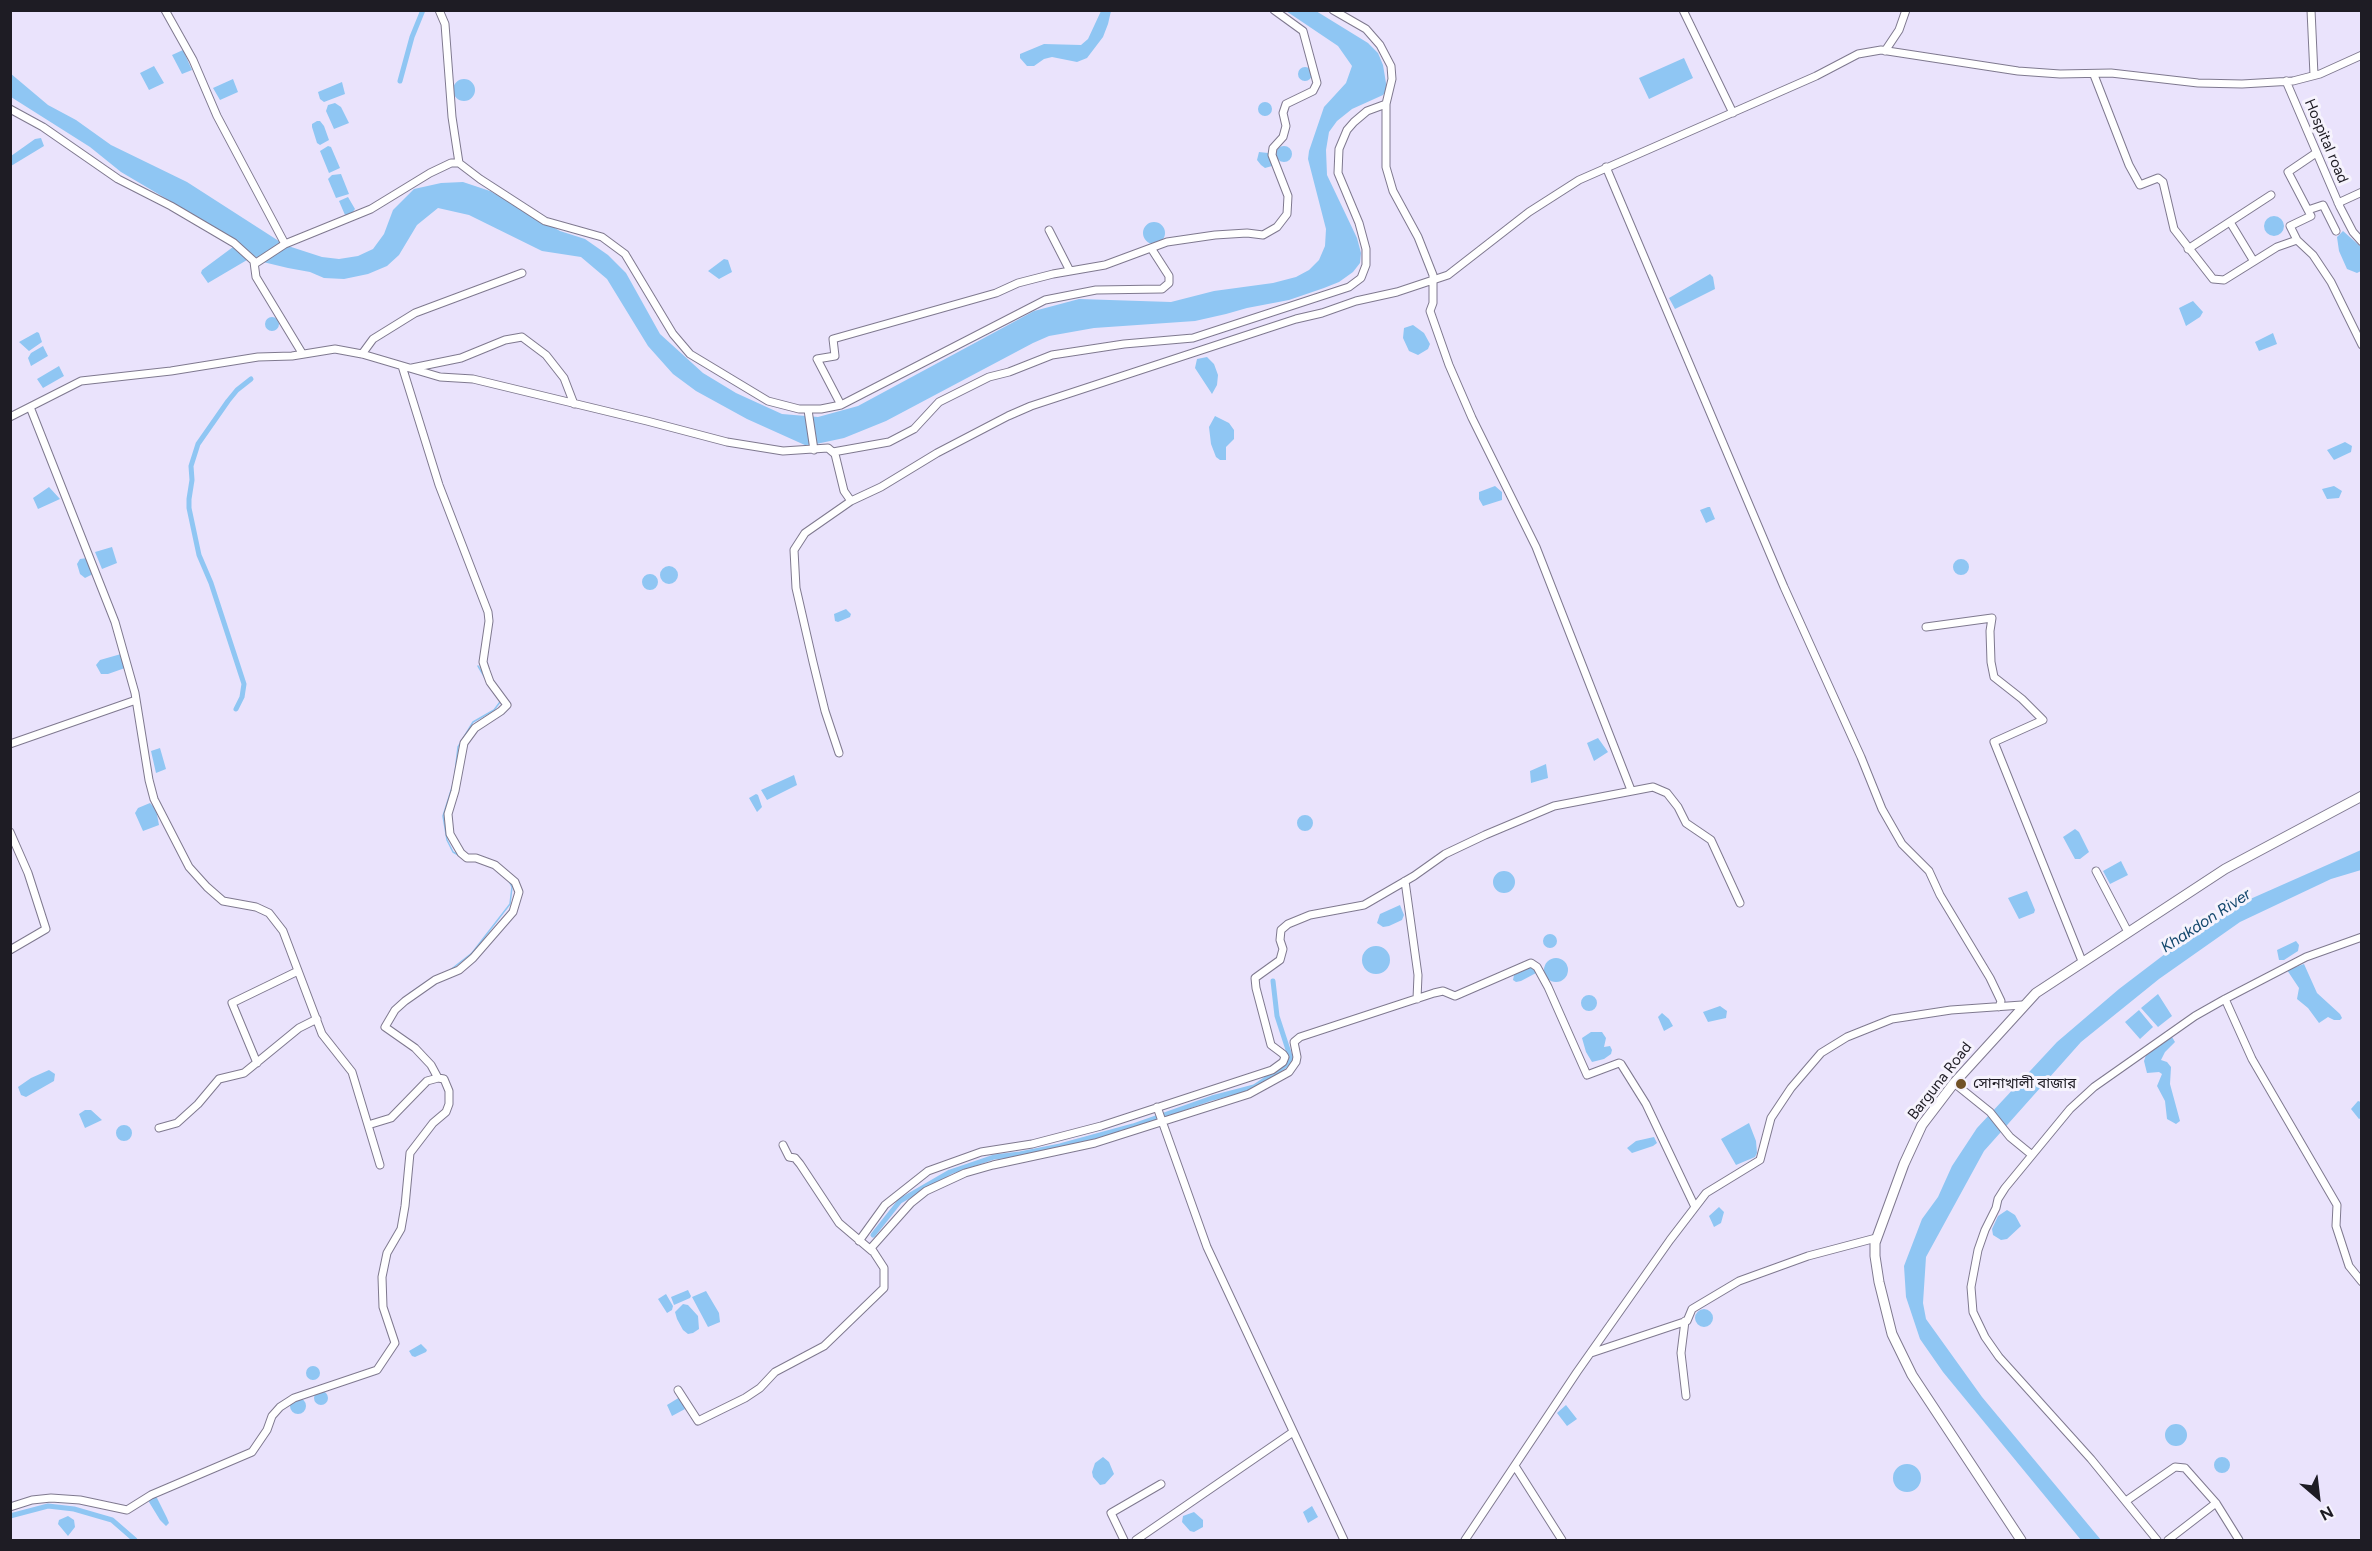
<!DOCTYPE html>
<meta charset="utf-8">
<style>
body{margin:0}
#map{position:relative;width:2372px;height:1551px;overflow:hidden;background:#eae3fc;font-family:Figtree,sans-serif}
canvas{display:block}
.frame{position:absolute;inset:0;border:12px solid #1e1c24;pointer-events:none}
.north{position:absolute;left:2288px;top:1467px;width:60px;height:60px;-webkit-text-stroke:4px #f6f3fd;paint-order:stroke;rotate:152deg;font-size:16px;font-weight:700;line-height:24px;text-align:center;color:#1e1c24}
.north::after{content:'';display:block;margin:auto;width:21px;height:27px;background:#1e1c24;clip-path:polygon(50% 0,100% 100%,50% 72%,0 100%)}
</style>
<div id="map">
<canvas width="2372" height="1551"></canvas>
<div class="frame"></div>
<div class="north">N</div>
</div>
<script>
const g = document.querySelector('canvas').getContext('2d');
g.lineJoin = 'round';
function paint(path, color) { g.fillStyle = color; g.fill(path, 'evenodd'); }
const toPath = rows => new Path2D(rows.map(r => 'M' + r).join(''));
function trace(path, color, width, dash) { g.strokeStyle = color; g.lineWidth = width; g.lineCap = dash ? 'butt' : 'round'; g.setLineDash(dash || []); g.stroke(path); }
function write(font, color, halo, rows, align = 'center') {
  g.font = font + ' Figtree,"Noto Sans Bengali",sans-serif'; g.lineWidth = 6; g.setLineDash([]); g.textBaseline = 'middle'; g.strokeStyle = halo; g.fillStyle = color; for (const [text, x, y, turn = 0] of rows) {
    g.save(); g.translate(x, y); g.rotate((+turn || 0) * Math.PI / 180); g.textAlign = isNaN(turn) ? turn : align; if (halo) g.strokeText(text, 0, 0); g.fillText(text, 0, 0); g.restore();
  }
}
paint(toPath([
 [1101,11,1111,11,1108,24,1103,37,1087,58,1077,62,1052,57,1044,59,1034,66,1027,66,1020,58,1020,54,1044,44,1081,45,1088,39],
 [1286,11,1316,11,1368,43,1378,53,1383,65,1387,89,1383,95,1352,109,1337,121,1329,132,1326,150,1327,175,1357,238,1361,253,1360,263,1353,272,1339,282,1324,288,1289,300,1247,308,1226,314,1195,321,1094,328,1049,336,1033,343,886,421,844,438,807,446,747,419,696,391,673,374,648,346,607,279,581,257,542,251,469,215,438,208,417,225,399,255,387,266,368,274,344,279,324,278,310,272,288,268,263,262,204,221,121,172,90,147,11,97,10,73,48,105,76,120,111,145,187,182,285,245,322,257,339,259,358,256,373,249,384,234,393,210,414,189,441,183,463,182,490,191,560,231,585,239,608,255,626,273,660,334,703,373,736,393,782,414,818,417,858,406,1034,311,1079,299,1171,302,1214,291,1273,283,1296,277,1309,270,1319,260,1325,246,1326,229,1308,159,1309,151,1324,107,1346,83,1352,66,1338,46],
 [183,50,192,70,182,74,172,55],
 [1684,58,1693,78,1649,99,1639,78],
 [154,66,164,83,149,90,140,73],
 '1298 74a7 7 0 1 1 14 0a7 7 0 1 1-14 0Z',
 [233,79,238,92,220,100,213,88],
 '453 90a11 11 0 1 1 22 0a11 11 0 1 1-22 0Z',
 [342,82,345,94,324,102,320,99,318,92],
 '1258 109a7 7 0 1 1 14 0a7 7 0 1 1-14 0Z',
 [335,103,341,107,349,123,334,129,326,111,328,105],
 [317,121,320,121,324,126,329,140,320,145,317,143,312,127,312,124],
 [41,138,44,146,11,166,11,156,35,139],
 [328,146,331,147,340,168,329,173,320,151],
 '1276 154a8 8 0 1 1 16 0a8 8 0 1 1-16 0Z',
 [1259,152,1268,153,1273,160,1272,166,1265,168,1261,165,1257,160],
 [341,174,349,194,336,198,328,179,332,175],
 [348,197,355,209,352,213,345,215,339,201],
 '2264 226a10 10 0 1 1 20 0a10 10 0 1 1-20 0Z',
 '1143 233a11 11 0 1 1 22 0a11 11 0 1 1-22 0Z',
 [2343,231,2361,247,2361,271,2357,273,2347,269,2339,251,2337,237],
 [233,247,236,247,247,260,208,283,201,273,202,270],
 [724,259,728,260,732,272,719,279,708,271],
 [1710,274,1713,277,1715,289,1675,309,1669,298],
 [2193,301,2203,312,2200,317,2186,326,2179,308],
 '265 324a7 7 0 1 1 14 0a7 7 0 1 1-14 0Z',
 [1413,325,1424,333,1430,344,1428,349,1418,355,1409,351,1403,338,1404,328],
 [37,332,39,333,42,342,29,351,19,342],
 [2273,333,2277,344,2259,351,2255,342],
 [43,346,48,356,31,366,28,358,31,353],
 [1207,357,1214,364,1218,375,1217,385,1212,394,1195,368,1197,359],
 [59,366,64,376,43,388,37,379],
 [1215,416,1229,423,1234,430,1234,439,1226,447,1226,460,1220,460,1216,457,1211,444,1209,427],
 [2345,442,2352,446,2351,452,2334,460,2327,450],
 [1495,486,1502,492,1502,500,1483,506,1479,499,1479,492],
 [2334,486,2342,491,2339,498,2327,499,2322,489],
 [49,487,60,499,38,509,33,498],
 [1708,507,1710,507,1715,519,1706,523,1700,510],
 [112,547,117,563,102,569,95,552],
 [87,558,93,574,85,578,80,574,77,564,80,559],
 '1953 567a8 8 0 1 1 16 0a8 8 0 1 1-16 0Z',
 '660 575a9 9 0 1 1 18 0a9 9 0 1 1-18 0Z',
 '642 582a8 8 0 1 1 16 0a8 8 0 1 1-16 0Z',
 [846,609,851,614,850,617,838,622,835,621,834,614],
 [121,654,125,668,108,674,101,674,96,665,100,660],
 [1598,738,1608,752,1594,761,1587,743],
 [160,748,166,769,156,773,151,751],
 [1546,764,1548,778,1531,783,1530,771],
 [794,775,797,785,767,800,761,790],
 [756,794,758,795,762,807,757,812,749,798],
 [150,803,156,809,159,825,143,831,135,813,138,808],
 '1297 823a8 8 0 1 1 16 0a8 8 0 1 1-16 0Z',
 [2075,829,2079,832,2089,852,2080,859,2075,859,2063,837],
 [2361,850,2361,870,2331,879,2240,922,2159,979,2081,1042,1984,1151,1926,1257,1923,1303,1926,1319,1982,1397,2101,1540,2081,1540,1943,1372,1920,1339,1906,1297,1904,1266,1922,1219,1938,1197,1952,1166,1977,1128,2057,1042,2119,989,2182,941,2248,900],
 [2121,861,2128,875,2110,884,2103,871],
 '1493 882a11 11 0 1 1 22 0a11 11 0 1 1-22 0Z',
 [2027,891,2035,910,2034,913,2019,919,2008,898],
 [1400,905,1404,915,1402,920,1389,926,1383,927,1377,923,1380,914],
 '1543 941a7 7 0 1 1 14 0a7 7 0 1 1-14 0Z',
 [2296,941,2299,945,2298,951,2284,960,2279,960,2277,950],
 '1362 960a14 14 0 1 1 28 0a14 14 0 1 1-28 0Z',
 '1544 970a12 12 0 1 1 24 0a12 12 0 1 1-24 0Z',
 [2304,964,2317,993,2340,1014,2342,1018,2340,1020,2334,1020,2328,1017,2319,1023,2308,1008,2297,999,2299,988,2287,970],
 [1531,967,1534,969,1536,973,1521,981,1516,982,1513,980,1514,975],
 [2158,994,2172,1016,2158,1027,2141,1008],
 '1581 1003a8 8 0 1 1 16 0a8 8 0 1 1-16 0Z',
 [1720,1006,1727,1011,1726,1018,1708,1022,1703,1012],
 [2139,1010,2153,1027,2140,1039,2125,1022],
 [1662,1013,1669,1019,1673,1026,1664,1031,1658,1017],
 [1591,1032,1602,1032,1606,1038,1604,1047,1610,1046,1612,1050,1611,1054,1604,1059,1592,1062,1586,1052,1582,1038],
 [2172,1037,2175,1042,2165,1052,2161,1060,2167,1062,2171,1067,2170,1084,2180,1121,2176,1124,2167,1119,2165,1101,2157,1086,2162,1074,2159,1072,2147,1073,2144,1061,2147,1052],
 [49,1070,55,1074,54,1081,26,1097,21,1095,18,1087,31,1078],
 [2358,1101,2361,1102,2361,1118,2359,1119,2351,1109],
 [85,1110,91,1110,102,1120,85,1128,79,1114],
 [1749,1123,1756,1141,1757,1153,1755,1157,1736,1165,1721,1139],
 '116 1133a8 8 0 1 1 16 0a8 8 0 1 1-16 0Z',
 [1654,1137,1657,1143,1653,1146,1632,1153,1627,1148,1636,1141],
 [1719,1207,1724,1212,1721,1223,1714,1227,1709,1216],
 [2007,1210,2015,1215,2021,1226,2007,1239,2001,1240,1993,1235,1992,1229,1998,1216],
 [688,1290,691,1296,690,1298,674,1305,671,1297],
 [706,1291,719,1313,720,1322,708,1327,692,1297],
 [666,1294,673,1306,672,1310,667,1313,658,1299],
 [683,1304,688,1305,698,1316,699,1329,693,1333,688,1334,683,1330,677,1319,675,1312],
 '1695 1318a9 9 0 1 1 18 0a9 9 0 1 1-18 0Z',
 [421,1344,427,1350,426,1352,415,1357,412,1356,409,1351],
 '306 1373a7 7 0 1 1 14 0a7 7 0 1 1-14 0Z',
 '314 1398a7 7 0 1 1 14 0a7 7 0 1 1-14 0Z',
 [680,1397,685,1409,672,1416,667,1405],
 '290 1406a8 8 0 1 1 16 0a8 8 0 1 1-16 0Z',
 [1566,1405,1577,1419,1567,1426,1557,1413],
 '2165 1435a11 11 0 1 1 22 0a11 11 0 1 1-22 0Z',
 '2214 1465a8 8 0 1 1 16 0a8 8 0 1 1-16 0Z',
 [1103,1457,1109,1462,1114,1474,1105,1484,1100,1485,1093,1477,1092,1472,1095,1463],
 '1893 1478a14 14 0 1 1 28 0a14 14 0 1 1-28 0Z',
 [156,1496,167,1518,169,1523,166,1526,160,1520,149,1502,149,1499],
 [1312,1506,1318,1517,1308,1523,1303,1512],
 [1194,1512,1203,1520,1203,1527,1194,1532,1190,1531,1182,1522,1183,1516],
 [68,1516,74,1520,75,1527,68,1536,58,1524,59,1520]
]), '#8fc6f3');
trace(toPath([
 [478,666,485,678],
 [460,856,453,852,447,840,443,816,454,781,458,747,473,722,494,710,500,702],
 [449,971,472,953,510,904,512,887,509,881],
 [410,993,429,980]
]), '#8fc6f3', 1.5);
trace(toPath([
 [400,81,412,37,423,10],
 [236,709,242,697,244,684,211,583,199,555,189,508,189,499,192,480,191,466,198,444,228,401,237,390,251,379],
 [873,1235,900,1201,950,1172,994,1157,1020,1154,1060,1146,1133,1126,1212,1098,1254,1087,1269,1077,1286,1065,1291,1059,1277,1016,1273,981],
 [10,1516,48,1506,74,1509,112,1520,135,1540]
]), '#8fc6f3', 5);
const minor = toPath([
 [165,10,193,60,217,116,285,244],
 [439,10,445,24,452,117,459,163],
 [1333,10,1366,29,1380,45,1391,66,1392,79,1386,104,1386,167,1393,191,1418,237,1433,275,1433,303,1430,311,1449,365,1472,418,1536,547,1631,790],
 [1683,10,1733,113],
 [2311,10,2314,75],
 [1885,51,1899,30,1906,10],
 [2094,75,2129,165,2140,185,2158,178,2163,182,2174,229,2213,279,2224,280,2277,247,2297,240,2313,255,2331,282,2362,345],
 [2286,81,2340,207,2353,232,2362,242],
 [10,109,43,127,118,179,171,206,234,243,256,263,285,244,371,209,430,173,451,163,459,163,480,179,545,221,602,237,625,254,673,334,690,354,768,401,799,409,821,409,841,405,1045,300,1096,290,1162,289,1169,283,1169,276,1151,248],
 [1606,167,1784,587,1861,757,1882,809,1902,844,1929,871,1940,895,1990,978,2001,1001,1999,1007],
 [2338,203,2362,192],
 [2308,210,2323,205,2336,231],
 [2230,222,2253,260],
 [1049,230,1070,271],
 [2297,240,2290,226,2311,216,2288,172,2316,153],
 [2188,249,2271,195],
 [254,262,256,277,302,353],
 [362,354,373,339,415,313,522,273],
 [402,366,439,485,488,612,489,621,483,662,486,671,490,682,507,705,501,711,475,728,464,743,455,791,448,814,450,834,461,853,467,858,476,858,495,865,515,882,519,892,513,912,473,958,459,970,435,980,405,1001,395,1010,385,1027,415,1048,431,1065,438,1078],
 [412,368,461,358,505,340,522,337,546,355,564,378,574,404],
 [841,405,817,359,835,356,833,339,996,293,1018,283,1053,274,1105,265,1167,242,1215,235,1247,233,1263,235,1277,227,1287,214,1288,196,1272,155,1273,148,1283,137,1286,126,1283,113,1286,104,1313,91,1317,83,1303,31,1274,10],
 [30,407,115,622,135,693,149,780,154,799,189,867,207,887,223,901,256,907,269,913,283,931,322,1034,352,1072,380,1165],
 [808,410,814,450],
 [10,417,81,381,171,371,258,357,292,356,335,349,362,354,440,377,473,379,647,421,727,442,783,451,828,448,835,454,844,491,851,501,881,487,937,453,1008,416,1031,406,1296,319,1322,313,1356,301,1397,292,1448,275,1529,212,1579,180,1816,76,1858,54,1881,50,2018,71,2060,74,2111,73,2198,83,2242,84,2293,81,2320,74,2362,55],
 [833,452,889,442,914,429,939,402,989,377,1009,372,1052,355,1124,344,1193,338,1349,287,1361,278,1366,265,1366,249,1359,223,1338,173,1339,149,1347,130,1354,122,1367,111,1386,104],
 [1926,627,1992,618,1990,631,1991,662,1994,677,2022,699,2043,720,1994,742,2082,961],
 [10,744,136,700],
 [839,753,825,711,813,662,796,588,794,550,805,533,851,501],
 [10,832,28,873,46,929,10,950],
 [2096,871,2128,932],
 [1405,881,1418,975,1417,999],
 [2225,999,2252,1059,2337,1205,2336,1226,2349,1266,2362,1282],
 [257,1063,232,1003,298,971],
 [1954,1083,1990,1112,2010,1137,2032,1155],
 [1157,1107,1207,1247,1344,1540],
 [159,1128,177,1123,198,1104,219,1079,244,1073,299,1028,317,1019],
 [783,1145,789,1157,795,1158,800,1164,839,1223,872,1251],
 [859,1241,885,1205,928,1171,981,1152,1032,1144,1101,1126,1272,1070,1283,1062,1285,1057,1283,1054,1271,1045,1256,988,1255,978,1280,960,1283,949,1280,940,1281,930,1288,924,1310,915,1364,905,1414,876,1445,854,1485,835,1554,806,1653,787,1667,793,1678,807,1686,823,1711,840,1740,903],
 [1685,1321,1681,1353,1686,1396],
 [1591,1353,1687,1321,1692,1309,1739,1281,1808,1256,1876,1238],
 [678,1390,698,1421,745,1398,760,1388,775,1372,824,1346,884,1288,884,1268,871,1248,911,1203,926,1191,965,1173,993,1165,1095,1143,1249,1094,1289,1072,1296,1062,1297,1057,1294,1042,1300,1037,1434,993,1443,991,1455,996,1531,963,1537,967,1548,987,1587,1075,1619,1063,1621,1064,1646,1104,1695,1207],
 [1515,1466,1562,1540],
 [2126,1501,2175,1467,2185,1468,2216,1503,2239,1540],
 [10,1507,32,1500,51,1498,80,1500,127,1510,151,1495,252,1452,267,1430,272,1416,280,1407,294,1398,377,1370,395,1343,383,1307,382,1277,387,1253,401,1229,405,1206,410,1153,433,1123,446,1112,449,1104,449,1091,444,1079,438,1078,427,1081,391,1118,368,1125],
 [1124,1540,1111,1513,1161,1484],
 [1136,1540,1293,1432],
 [1465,1540,1577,1372,1670,1240,1706,1193,1760,1160,1771,1118,1791,1088,1821,1053,1847,1037,1892,1019,1951,1010,2022,1005],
 [2157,1540,2091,1459,1999,1357,1985,1337,1973,1312,1971,1287,1978,1250,1985,1230,1996,1208,1998,1199,2005,1188,2070,1109,2094,1087,2195,1016,2225,999,2306,957,2362,937],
 [2168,1540,2216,1503]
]);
const major = toPath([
 [2021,1540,1912,1375,1892,1334,1879,1282,1875,1256,1875,1243,1904,1164,1922,1125,1954,1083,2036,993,2225,869,2362,796]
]);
trace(minor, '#7f798f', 9);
trace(major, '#7f798f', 11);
trace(minor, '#fff', 7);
trace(major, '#fff', 9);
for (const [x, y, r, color] of [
 [1961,1084,6,"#715227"]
]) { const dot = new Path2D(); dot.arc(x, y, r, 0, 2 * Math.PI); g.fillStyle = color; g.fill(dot); trace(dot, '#f6f3fd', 2); }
write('15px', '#1e1c24', '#f6f3fd', [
 ["Hospital road",2326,141,67],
 ["Barguna Road",1940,1081,-52]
]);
write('15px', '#1e1c24', '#f6f3fd', [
 ["সোনাখালী বাজার",1973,1084]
], 'left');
write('italic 16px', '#12476c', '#f6f3fd', [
 ["Khakdon River",2206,921,-33]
]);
</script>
